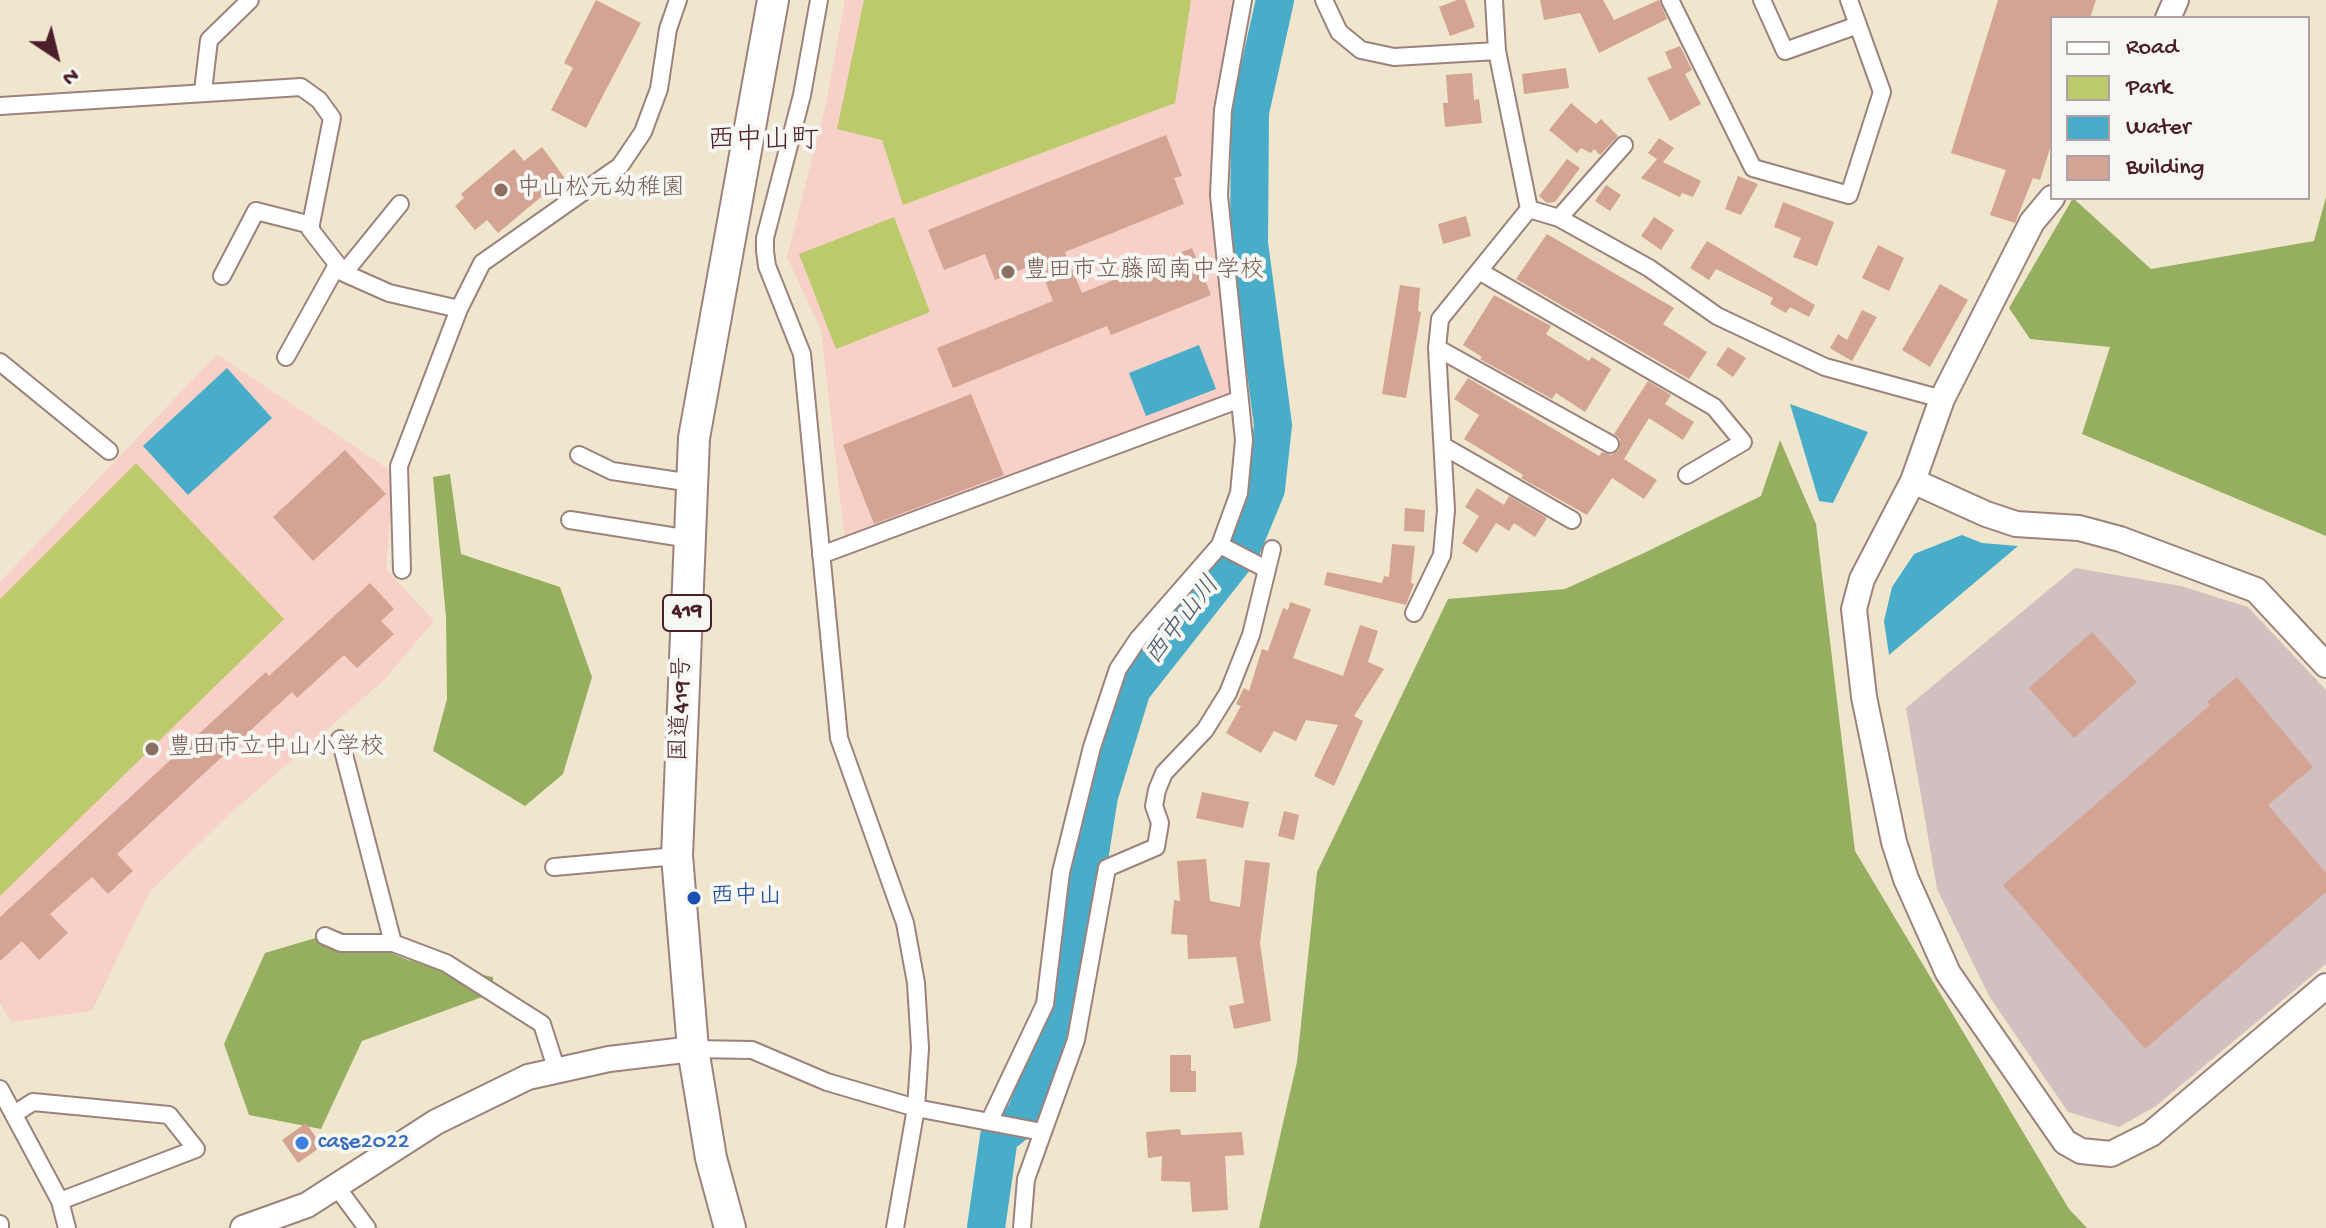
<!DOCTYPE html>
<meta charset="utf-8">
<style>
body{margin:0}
#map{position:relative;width:2326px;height:1228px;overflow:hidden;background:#efe6cd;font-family:"Gochi Hand",sans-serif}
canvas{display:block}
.legend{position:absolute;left:2050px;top:16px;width:260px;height:184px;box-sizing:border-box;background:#f6f6f2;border:2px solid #b1a0a2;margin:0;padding:10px 14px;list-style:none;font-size:24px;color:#4a1f2b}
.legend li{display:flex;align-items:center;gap:16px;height:40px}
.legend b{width:40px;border:2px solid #b1a0a2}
.north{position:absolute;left:16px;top:16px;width:80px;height:80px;-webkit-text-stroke:6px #f6f6f2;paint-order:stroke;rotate:145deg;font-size:22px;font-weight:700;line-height:32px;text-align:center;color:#4a1f2b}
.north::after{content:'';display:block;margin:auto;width:28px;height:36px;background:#4a1f2b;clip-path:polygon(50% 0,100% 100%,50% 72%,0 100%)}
</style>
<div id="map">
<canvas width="2326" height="1228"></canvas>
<ul class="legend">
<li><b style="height:10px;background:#fff"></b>Road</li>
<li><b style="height:22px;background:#bcca6c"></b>Park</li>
<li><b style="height:22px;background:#49adc9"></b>Water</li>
<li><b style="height:22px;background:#d3a393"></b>Building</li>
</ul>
<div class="north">N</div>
</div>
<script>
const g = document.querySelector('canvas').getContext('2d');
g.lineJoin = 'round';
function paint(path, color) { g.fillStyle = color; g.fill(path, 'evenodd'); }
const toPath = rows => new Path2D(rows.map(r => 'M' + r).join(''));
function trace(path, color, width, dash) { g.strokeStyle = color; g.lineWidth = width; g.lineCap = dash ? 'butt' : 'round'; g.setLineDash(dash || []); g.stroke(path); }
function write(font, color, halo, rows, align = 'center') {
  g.font = font + ' "Gochi Hand","Klee One",sans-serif'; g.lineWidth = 8; g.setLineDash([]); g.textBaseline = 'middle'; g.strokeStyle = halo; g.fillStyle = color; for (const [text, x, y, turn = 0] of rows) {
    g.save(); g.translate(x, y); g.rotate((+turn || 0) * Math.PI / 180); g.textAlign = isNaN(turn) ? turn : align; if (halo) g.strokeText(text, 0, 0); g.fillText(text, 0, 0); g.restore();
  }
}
paint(toPath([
 [845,0,1234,0,1214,112,1212,194,1224,286,1229,395,845,541,821,330,787,257,826,104],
 [217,354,394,473,386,569,434,621,384,680,224,819,149,893,92,1011,12,1022,0,1004,0,582]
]), '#f7d1c7');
paint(toPath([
 [2075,568,2181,586,2248,607,2326,690,2326,964,2156,1106,2119,1127,2068,1112,1989,996,1937,889,1906,708]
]), '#d2bfc0');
paint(toPath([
 [864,0,1191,0,1175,103,903,205,882,140,837,129],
 [894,217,930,312,836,349,799,254],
 [136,463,284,619,0,896,0,599]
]), '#bcca6c');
paint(toPath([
 [2326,197,2326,536,2082,434,2110,347,2030,339,2009,308,2073,198,2151,269,2314,241],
 [1780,440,1816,524,1855,851,2069,1209,2087,1228,1259,1228,1297,1062,1317,872,1448,599,1565,589,1644,553,1761,496],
 [450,474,461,554,560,587,592,677,563,774,525,806,433,751,447,699,446,617,433,477],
 [339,931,408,960,493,977,493,993,362,1041,321,1129,249,1115,224,1044,265,953]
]), '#95ae60');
paint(toPath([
 [1199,345,1216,389,1146,416,1129,373],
 [227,368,272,418,188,495,143,446],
 [1790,404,1868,432,1833,503,1819,501],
 [1962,535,1982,543,2018,546,1889,655,1884,621,1892,587,1914,554]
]), '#49adc9');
trace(toPath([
 [986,1228,999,1137,1025,1116,1043,1068,1074,954,1099,796,1132,689,1240,552,1266,489,1273,425,1249,243,1250,112,1275,0]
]), '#49adc9', 38);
paint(toPath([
 [596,0,641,23,586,128,551,110,573,68,564,63],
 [1457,0,1465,0,1475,27,1450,36,1439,7],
 [1540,0,1603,0,1614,20,1659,0,1667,19,1599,53,1580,13,1544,20],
 [1998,0,2096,0,2090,18,2052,18,2052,142,2040,180,2033,178,2015,223,1990,215,2006,170,1951,153],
 [1680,46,1692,70,1685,74,1701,104,1670,121,1647,78,1672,68,1665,52],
 [1566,68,1569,88,1524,94,1522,74],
 [1472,73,1474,100,1479,99,1482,123,1445,127,1443,103,1448,103,1446,75],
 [1571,103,1596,124,1601,119,1618,136,1600,155,1594,149,1591,153,1581,148,1577,153,1549,130],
 [1166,135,1182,176,1174,178,1184,204,1065,252,1082,293,1192,248,1211,295,1111,335,1107,326,953,388,937,348,1053,301,1038,263,995,280,985,254,944,270,928,230],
 [1659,138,1674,148,1663,162,1701,181,1693,197,1682,193,1680,197,1641,178,1657,159,1648,153],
 [542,147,569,184,552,198,547,192,498,233,487,220,475,230,455,206,464,198,461,194,514,149,524,161],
 [1567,159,1580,168,1555,202,1547,203,1539,196],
 [1738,176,1758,184,1741,215,1725,209],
 [1606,185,1621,195,1610,211,1595,201],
 [1783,202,1834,222,1817,266,1793,257,1801,238,1774,227],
 [1466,216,1471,236,1443,244,1438,224],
 [1654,217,1674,230,1661,250,1641,236],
 [1547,234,1674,308,1663,324,1707,352,1689,379,1516,279],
 [1707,241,1815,305,1809,317,1790,307,1786,313,1770,304,1773,298,1716,269,1709,280,1690,268],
 [1878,245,1904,258,1889,291,1862,278],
 [1940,284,1968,300,1930,367,1902,350],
 [1400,285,1420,288,1418,311,1421,312,1406,398,1382,394],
 [1494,295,1551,326,1546,334,1589,361,1592,357,1611,369,1585,412,1556,393,1552,399,1480,359,1482,357,1463,345],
 [1862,310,1877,317,1852,361,1830,348,1838,334,1847,340],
 [1728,347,1746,358,1733,377,1716,365],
 [1468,378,1599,456,1602,452,1611,455,1619,450,1620,439,1614,434,1648,381,1671,395,1665,404,1694,422,1683,440,1649,418,1624,459,1657,480,1644,499,1612,478,1587,515,1521,478,1523,475,1464,439,1479,415,1454,399],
 [971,394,1004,475,874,524,843,445],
 [345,450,386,494,313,561,273,517],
 [1477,488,1504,505,1509,496,1547,518,1535,537,1514,523,1509,531,1496,523,1477,553,1462,543,1479,516,1465,507],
 [1405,508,1425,510,1424,532,1404,531],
 [1392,544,1415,546,1411,583,1414,584,1406,605,1324,585,1327,572,1382,583,1384,576,1389,577],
 [370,583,394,609,381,621,394,634,357,668,344,655,297,698,292,692,117,854,133,871,108,894,92,877,50,914,68,933,39,960,22,941,0,961,0,917,266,672,269,676],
 [1290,602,1311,609,1293,658,1343,676,1360,625,1378,631,1368,662,1384,669,1354,716,1363,721,1334,786,1314,776,1338,725,1306,720,1296,741,1274,731,1261,753,1226,733,1241,706,1236,704,1244,688,1249,691,1262,649,1268,651,1283,608,1288,610],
 [2092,632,2137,682,2074,738,2029,688],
 [2237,677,2313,767,2268,805,2326,873,2326,892,2145,1049,2003,885,2210,705,2207,702],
 [1202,792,1249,802,1243,828,1196,818],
 [1284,811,1299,815,1294,840,1278,836],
 [1206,859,1210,901,1240,907,1245,860,1270,863,1260,943,1271,1021,1234,1029,1229,1006,1244,1003,1236,957,1188,959,1187,935,1171,934,1174,900,1180,901,1177,861],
 [1170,1055,1191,1055,1191,1071,1196,1071,1196,1092,1170,1092],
 [306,1123,322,1146,298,1163,282,1140],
 [1180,1129,1181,1135,1242,1132,1244,1155,1225,1156,1228,1210,1192,1212,1190,1182,1161,1181,1162,1156,1148,1158,1146,1132]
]), '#d3a393');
const street = toPath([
 [819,0,802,95,765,238,765,251,767,266,802,354,839,738,905,923,916,983,920,1048,916,1108,895,1228],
 [1324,0,1339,32,1361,50,1394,57,1497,51],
 [1494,0,1497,51,1529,209,1559,218,1649,268,1717,316,1825,367,1942,399],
 [1670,0,1753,168,1849,195,1882,92,1849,0],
 [1762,0,1785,51,1858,25],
 [203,91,209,40,250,0],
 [0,106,301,87,319,100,332,118,310,229,344,273,389,293,459,309],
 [1559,218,1624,145],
 [1479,271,1714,407,1743,442,1687,475],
 [344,273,400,204],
 [222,276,256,211,311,225],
 [1437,348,1610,444],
 [286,357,337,265],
 [0,362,109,451],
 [1445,447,1572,520],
 [579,455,612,471,692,483],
 [570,520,690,539],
 [1220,545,1266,569],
 [821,555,1238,400],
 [402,570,399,466,459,309,482,263,620,166,643,132,659,89,668,29,678,0],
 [1414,613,1442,555,1446,510,1437,348,1440,319,1529,209],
 [340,739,393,943],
 [554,867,677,856],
 [325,936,341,943,393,943,446,963,542,1024,557,1071],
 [693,1049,752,1050,827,1082,916,1108,1042,1132],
 [0,1089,60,1201,67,1228],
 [14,1114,33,1102,169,1115,196,1149,60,1201],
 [990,1120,1045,1004,1061,872,1092,747,1118,669,1138,639,1220,545,1239,493,1244,440,1219,195,1223,110,1243,0],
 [336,1186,367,1228],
 [0,1224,0,1227],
 [1022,1228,1026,1179,1076,1040,1107,868,1156,847,1160,823,1154,806,1157,790,1164,773,1205,730,1228,693,1251,635,1272,549]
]);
const secondary = toPath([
 [2168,18,2176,0],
 [2052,198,2032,222,1942,399,1913,481,1862,579,1854,609,1864,697,1894,842,1906,879,1948,973,2065,1142,2081,1151,2111,1154,2151,1134,2326,986],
 [1913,481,1986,514,2016,524,2079,528,2120,539,2256,590,2326,665],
 [243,1228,307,1205,436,1122,528,1077,609,1059,693,1049]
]);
const highway = toPath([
 [730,1228,711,1158,693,1049,677,856,694,438,773,0]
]);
trace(street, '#9c827c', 20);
trace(secondary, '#9c827c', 28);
trace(highway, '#9c827c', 34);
trace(street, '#fff', 16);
trace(secondary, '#fff', 24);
trace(highway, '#fff', 30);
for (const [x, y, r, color] of [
 [501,190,8,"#8d6e63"],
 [1008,272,8,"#8d6e63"],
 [152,749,8,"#8d6e63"],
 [694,898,8,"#1a4fb4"],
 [302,1143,8,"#3f7fe0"]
]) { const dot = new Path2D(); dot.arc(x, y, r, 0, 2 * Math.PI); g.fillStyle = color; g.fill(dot); trace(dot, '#f6f6f2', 3); }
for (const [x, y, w] of [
 [687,613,48]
]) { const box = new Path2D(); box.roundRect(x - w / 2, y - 18, w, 36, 6); g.fillStyle = '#f6f6f2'; g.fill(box); trace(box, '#4a1f2b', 2); }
write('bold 22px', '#4a1f2b', null, [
 ["419",687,613]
]);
write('24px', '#785e54', '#f6f6f2', [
 ["中山松元幼稚園",517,190],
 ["豊田市立藤岡南中学校",1024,272],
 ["豊田市立中山小学校",168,749]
], 'left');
write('24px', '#4a1f2b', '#f6f6f2', [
 ["国道419号",683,709,-88]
]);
write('24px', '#164399', '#f6f6f2', [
 ["西中山",710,898]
], 'left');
write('24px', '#366cbe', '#f6f6f2', [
 ["case2022",318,1143]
], 'left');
write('italic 26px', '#4a586a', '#f6f6f2', [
 ["西中山川",1184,622,-52]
]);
write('28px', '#4a1f2b', '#f6f6f2', [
 ["西中山町",763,143]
]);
</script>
